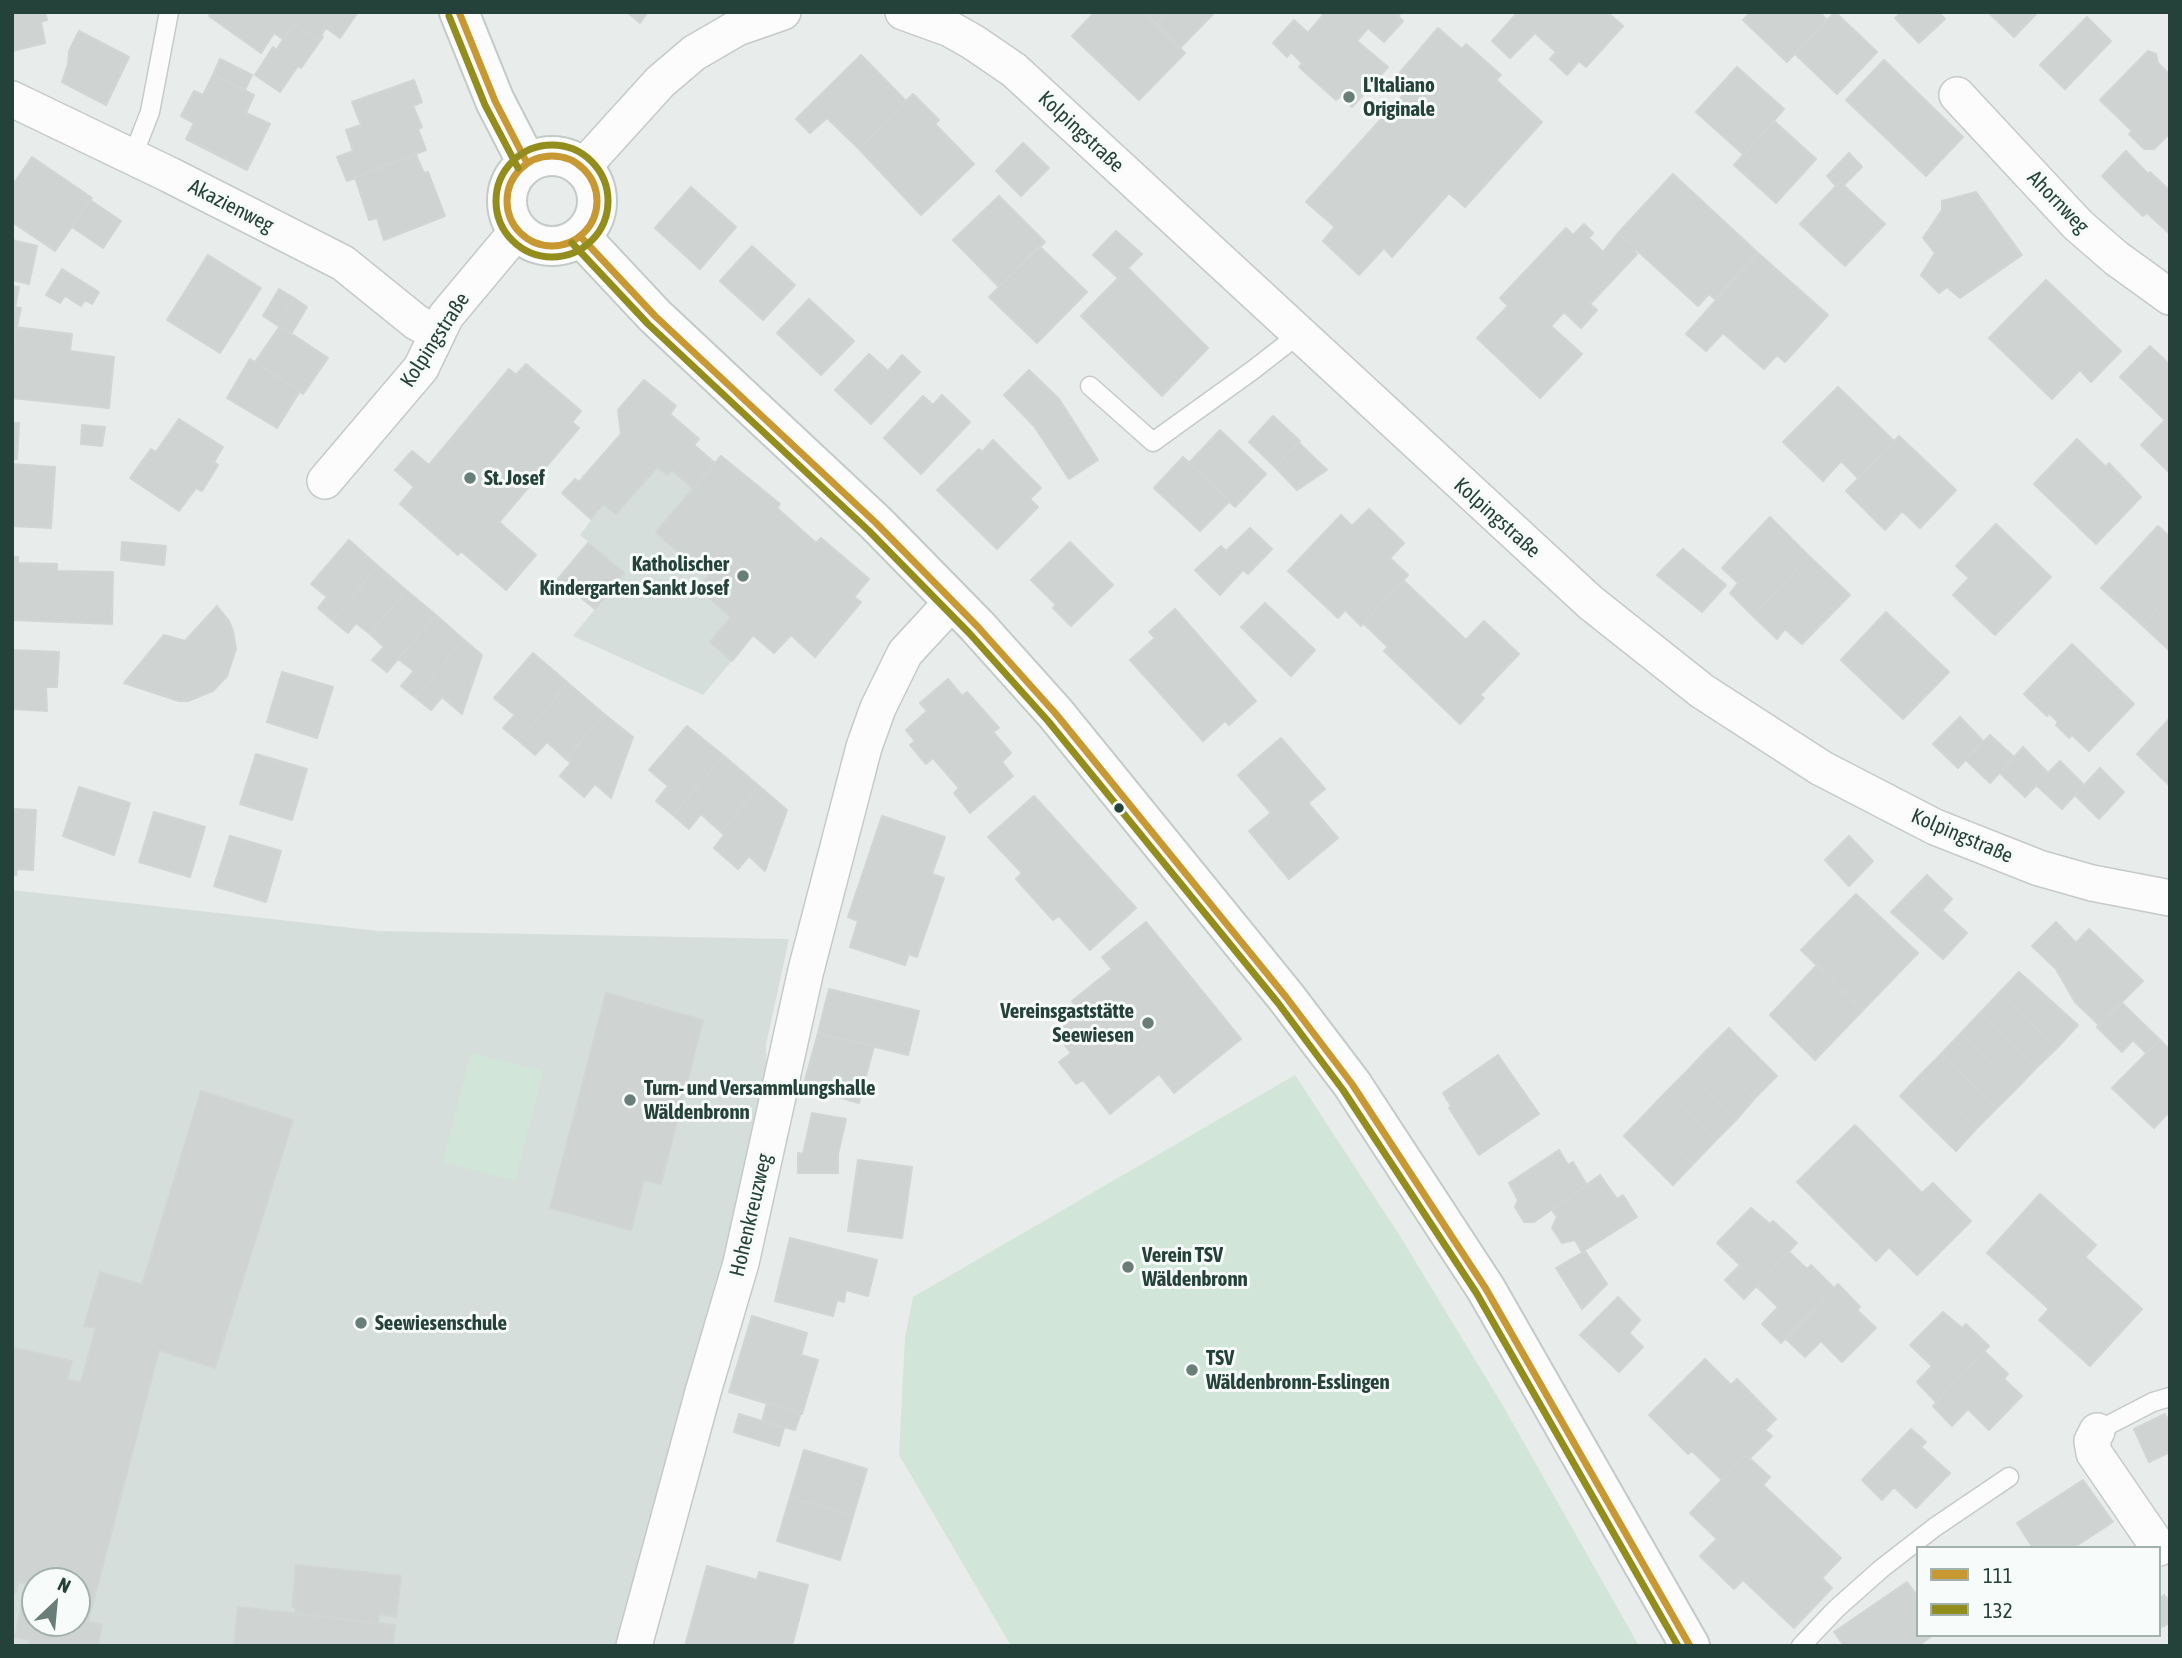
<!DOCTYPE html>
<meta charset="utf-8">
<style>
body{margin:0}
#map{position:relative;width:2182px;height:1658px;overflow:hidden;background:#e8edeb;font-family:"Asap Condensed",sans-serif}
canvas{display:block}
.frame{position:absolute;inset:0;border:14px solid #24423a;pointer-events:none}
.legend{position:absolute;left:1916px;top:1546px;width:245px;height:91px;box-sizing:border-box;background:#f7fbf9;border:2px solid #a3b1ad;margin:0;padding:9px 12px;list-style:none;font-size:21px;color:#24423a}
.legend li{display:flex;align-items:center;gap:14px;height:35px}
.legend b{width:35px;border:2px solid #a3b1ad}
.north{position:absolute;left:21px;top:1567px;width:70px;height:70px;box-sizing:border-box;background:#f7fbf9;border:2px solid #a3b1ad;border-radius:50%;rotate:26deg;font-size:19px;font-weight:700;line-height:28px;text-align:center;color:#24423a}
.north::after{content:'';display:block;margin:auto;width:24px;height:32px;background:#697e78;clip-path:polygon(50% 0,100% 100%,50% 72%,0 100%)}
</style>
<div id="map">
<canvas width="2182" height="1658"></canvas>
<div class="frame"></div>
<ul class="legend">
<li><b style="height:9px;background:#c89832"></b>111</li>
<li><b style="height:9px;background:#928d1d"></b>132</li>
</ul>
<div class="north">N</div>
</div>
<script>
const g = document.querySelector('canvas').getContext('2d');
g.lineJoin = 'round';
function paint(path, color) { g.fillStyle = color; g.fill(path, 'evenodd'); }
const toPath = rows => new Path2D(rows.map(r => 'M' + r).join(''));
function trace(path, color, width, dash) { g.strokeStyle = color; g.lineWidth = width; g.lineCap = dash ? 'butt' : 'round'; g.setLineDash(dash || []); g.stroke(path); }
function write(font, color, halo, rows, align = 'center') {
  g.font = font + ' "Asap Condensed",sans-serif'; g.lineWidth = 6; g.setLineDash([]); g.textBaseline = 'middle'; g.strokeStyle = halo; g.fillStyle = color; for (const [text, x, y, turn = 0] of rows) {
    g.save(); g.translate(x, y); g.rotate((+turn || 0) * Math.PI / 180); g.textAlign = isNaN(turn) ? turn : align; if (halo) g.strokeText(text, 0, 0); g.fillText(text, 0, 0); g.restore();
  }
}
paint(toPath([
 [721,456,780,504,778,508,817,543,854,597,861,602,815,657,791,636,774,653,753,636,703,695,573,636,624,573,580,535,603,504,617,514,657,467,667,475,672,470,693,489],
 [12,890,379,931,789,939,766,1045,767,1086,739,1216,619,1646,12,1646],
 [35,1581,77,1581,77,1623,35,1623]
]), '#d6dedb');
paint(toPath([
 [471,1053,543,1071,515,1181,443,1162],
 [1295,1075,1400,1236,1502,1404,1639,1646,1011,1646,899,1455,905,1337,913,1297]
]), '#d1e6d8');
const building = toPath([
 [12,12,45,12,47,20,41,22,45,43,12,51,12,12],
 [211,12,358,12,340,38,326,28,318,40,294,24,284,40,274,33,261,53,209,16,211,12],
 [627,12,648,12,640,23,627,12],
 [1095,12,1143,12,1185,53,1139,100,1072,36,1095,12],
 [1143,12,1167,12,1156,24,1143,12],
 [1167,12,1215,12,1180,48,1156,24,1167,12],
 [1319,12,1402,12,1398,16,1403,21,1384,42,1368,28,1357,41,1388,67,1352,107,1341,96,1336,100,1299,67,1302,63,1291,52,1287,57,1273,43,1294,20,1308,33,1323,15,1319,12],
 [1518,12,1607,12,1623,26,1586,67,1579,61,1567,75,1550,59,1556,52,1535,33,1510,58,1492,41,1518,12],
 [1751,12,1819,12,1827,20,1787,62,1743,20,1751,12],
 [1835,12,1877,52,1837,94,1794,53,1835,12],
 [1902,12,1938,12,1945,19,1919,43,1895,18,1902,12],
 [1992,12,2038,12,2014,37,1990,14,1992,12],
 [2087,17,2111,41,2065,89,2040,65,2087,17],
 [294,24,318,40,321,35,323,37,301,68,298,66,280,92,255,75,273,47,276,50,294,24],
 [1438,28,1462,49,1466,44,1501,75,1496,80,1542,122,1465,207,1449,193,1392,257,1384,248,1359,275,1323,241,1335,227,1306,202,1403,95,1391,83,1438,28],
 [79,31,129,57,106,105,62,82,68,64,69,51,79,31],
 [2148,51,2156,54,2158,63,2170,75,2170,133,2154,149,2144,149,2129,134,2132,131,2100,100,2148,51],
 [861,55,906,101,859,149,827,118,810,133,796,119,861,55],
 [220,59,252,75,245,90,213,75,220,59],
 [1884,60,1963,137,1926,176,1846,100,1884,60],
 [1737,67,1784,109,1744,155,1696,112,1737,67],
 [213,75,254,95,246,113,270,124,247,170,186,139,194,123,181,116,194,91,203,95,213,75],
 [414,80,422,102,413,106,422,127,418,129,426,150,347,181,337,157,353,151,346,130,361,125,352,102,414,80],
 [913,94,939,120,935,124,974,164,921,215,859,149,913,94],
 [1774,121,1816,159,1776,203,1734,165,1774,121],
 [1023,143,1049,168,1021,196,996,171,1023,143],
 [2126,151,2148,174,2124,198,2102,176,2126,151],
 [1849,153,1862,167,1844,185,1840,182,1836,186,1827,176,1849,153],
 [416,155,424,173,428,172,445,216,384,240,377,218,369,220,355,177,416,155],
 [32,157,92,198,55,251,12,222,12,186,32,157],
 [2150,172,2168,189,2170,186,2170,234,2147,213,2143,216,2124,198,2150,172],
 [1673,174,1758,253,1715,299,1709,294,1698,306,1618,233,1673,174],
 [1840,182,1885,224,1845,266,1800,224,1840,182],
 [691,187,736,227,700,269,655,228,691,187],
 [1976,192,2022,255,1960,298,1947,287,1939,293,1921,275,1935,253,1923,238,1942,210,1942,201,1976,192],
 [999,196,1045,242,999,287,953,240,999,196],
 [90,200,121,221,103,248,72,227,90,200],
 [1584,224,1593,233,1589,238,1603,252,1618,233,1636,249,1634,251,1637,254,1590,304,1597,310,1581,328,1564,312,1551,326,1582,354,1540,398,1477,338,1508,306,1500,298,1566,228,1573,235,1584,224],
 [1116,231,1142,254,1118,278,1093,255,1116,231],
 [12,240,37,246,29,284,12,280,12,240],
 [752,246,795,285,763,320,720,281,752,246],
 [1039,246,1087,292,1037,343,989,297,1039,246],
 [1758,253,1828,315,1785,362,1777,355,1764,369,1723,333,1706,351,1686,334,1758,253],
 [208,255,261,288,220,353,167,320,208,255],
 [1128,268,1208,348,1162,396,1081,316,1128,268],
 [62,269,99,292,92,304,85,300,81,306,65,296,60,303,46,295,62,269],
 [2046,280,2121,351,2091,382,2080,370,2052,399,1989,338,2046,280],
 [12,286,19,287,15,308,12,307,12,286],
 [279,289,294,298,277,325,263,316,279,289],
 [294,298,307,307,291,334,277,325,294,298],
 [809,299,854,341,821,375,777,333,809,299],
 [12,307,21,308,13,345,12,345,12,307],
 [280,326,328,358,303,394,255,362,280,326],
 [15,327,72,334,70,351,114,357,109,408,12,398,12,345,15,327],
 [2150,346,2170,365,2169,472,2141,445,2165,420,2120,377,2150,346],
 [869,354,888,371,902,355,920,372,871,424,835,390,869,354],
 [250,359,300,391,277,428,227,398,250,359],
 [526,364,581,411,572,422,579,428,499,522,536,555,506,590,461,551,458,555,400,504,414,487,395,470,412,451,429,465,509,369,516,375,526,364],
 [1029,370,1059,399,1098,460,1069,479,1034,426,1004,395,1029,370],
 [644,380,676,406,670,414,699,439,694,445,715,463,693,489,672,470,667,475,657,467,616,514,603,504,591,519,562,493,575,479,579,482,621,434,618,410,644,380],
 [1838,387,1894,441,1858,478,1841,461,1823,481,1783,442,1838,387],
 [942,395,970,422,921,474,884,438,923,396,933,405,942,395],
 [1273,416,1300,441,1275,467,1249,442,1273,416],
 [179,419,223,447,214,462,218,465,202,491,196,488,179,511,130,478,151,449,156,452,179,419],
 [12,423,19,423,17,459,12,459,12,423],
 [82,425,105,427,102,446,81,444,82,425],
 [1220,430,1266,474,1235,507,1189,463,1220,430],
 [1899,436,1956,490,1920,528,1902,511,1885,530,1846,491,1899,436],
 [2077,439,2106,467,2109,463,2141,497,2096,544,2034,484,2077,439],
 [993,440,1041,488,1030,499,1038,507,997,549,937,490,979,449,982,452,993,440],
 [1299,443,1327,470,1297,490,1275,467,1299,443],
 [721,456,780,504,777,508,816,543,821,538,869,579,854,597,861,602,815,657,791,635,774,653,753,635,732,661,710,642,731,617,698,588,709,575,693,560,690,563,656,532,721,456],
 [1183,457,1230,501,1200,531,1154,488,1183,457],
 [12,464,55,467,51,528,12,526,12,464],
 [1369,509,1404,543,1390,558,1408,575,1361,626,1345,610,1338,618,1288,571,1341,515,1352,526,1369,509],
 [1770,517,1809,556,1753,616,1730,593,1738,583,1722,568,1770,517],
 [1996,524,2051,577,1995,635,1953,595,1969,578,1956,566,1996,524],
 [2158,526,2170,537,2170,595,2142,625,2101,588,2158,526],
 [1250,528,1272,549,1248,574,1243,570,1220,595,1195,570,1221,546,1226,551,1250,528],
 [349,540,378,566,332,620,318,608,327,597,311,584,349,540],
 [122,542,166,546,164,565,121,560,122,542],
 [1070,542,1113,585,1071,626,1053,608,1056,605,1031,580,1070,542],
 [588,543,624,573,595,609,558,579,588,543],
 [1683,549,1726,585,1702,612,1657,575,1683,549],
 [1809,556,1850,595,1802,644,1785,629,1777,639,1753,616,1809,556],
 [12,557,18,557,18,563,57,564,57,571,113,572,112,624,12,620,12,557],
 [378,566,406,590,370,634,356,623,348,633,332,620,378,566],
 [1404,581,1466,640,1484,621,1519,654,1480,695,1484,698,1460,724,1384,651,1388,647,1363,623,1404,581],
 [406,590,436,615,387,672,372,660,384,647,370,634,406,590],
 [2170,595,2170,651,2142,625,2170,595],
 [1265,603,1315,650,1291,676,1241,627,1265,603],
 [217,606,229,621,233,631,236,649,227,676,213,691,188,701,179,701,124,683,164,635,185,641,217,606],
 [1175,609,1256,701,1229,725,1225,721,1203,741,1130,660,1155,638,1149,632,1175,609],
 [1886,612,1949,672,1903,719,1841,660,1886,612],
 [436,615,463,639,416,698,401,686,414,671,398,659,436,615],
 [463,639,482,655,462,714,442,697,431,710,416,698,463,639],
 [2072,644,2134,704,2089,751,2072,735,2069,738,2056,725,2058,722,2049,713,2047,716,2024,694,2072,644],
 [12,650,59,652,57,687,46,687,47,711,12,709,12,650],
 [533,653,568,683,519,741,503,728,515,715,494,698,533,653],
 [282,672,333,687,317,738,267,722,282,672],
 [948,679,962,696,967,692,999,728,993,732,1011,753,1002,762,1013,776,970,813,954,793,959,788,933,758,926,764,910,745,915,741,906,730,927,711,920,703,948,679],
 [568,683,604,714,566,759,547,742,535,755,519,741,568,683],
 [604,714,633,737,611,798,595,784,584,797,560,776,571,763,566,759,604,714],
 [1960,717,1983,741,1958,768,1933,744,1960,717],
 [2170,718,2170,786,2137,754,2170,718],
 [687,726,724,756,673,815,656,801,668,786,649,770,687,726],
 [1990,735,2014,757,1990,783,1966,760,1990,735],
 [1281,738,1325,789,1308,803,1338,838,1289,879,1249,831,1271,813,1238,775,1281,738],
 [2023,747,2048,773,2025,797,2000,773,2023,747],
 [256,754,307,769,292,820,240,804,256,754],
 [724,756,759,786,721,832,701,814,689,829,673,815,724,756],
 [2060,761,2084,785,2062,809,2036,785,2060,761],
 [2100,768,2124,792,2099,819,2075,795,2100,768],
 [759,786,787,810,765,871,749,856,738,869,714,848,724,835,721,832,759,786],
 [79,787,130,803,114,855,63,836,79,787],
 [1034,796,1136,908,1090,950,1059,916,1053,920,1016,879,1022,873,988,837,1034,796],
 [12,809,36,810,33,870,17,869,16,875,12,875,12,809],
 [154,812,205,827,190,877,139,862,154,812],
 [882,816,945,837,932,874,944,878,917,957,909,954,905,965,850,947,858,921,848,917,882,816],
 [230,836,281,851,266,902,214,886,230,836],
 [1849,836,1873,861,1849,886,1825,860,1849,836],
 [1927,875,1952,899,1942,910,1967,933,1943,959,1891,912,1927,875],
 [1856,894,1918,953,1863,1010,1801,950,1856,894],
 [1146,922,1241,1039,1174,1093,1159,1074,1110,1114,1083,1080,1076,1084,1059,1062,1071,1053,1055,1033,1081,1013,1072,1001,1112,969,1102,957,1146,922],
 [2056,922,2076,943,2089,929,2143,981,2099,1025,2075,1002,2056,969,2032,946,2056,922],
 [1817,965,1863,1010,1815,1060,1770,1015,1817,965],
 [2019,972,2078,1025,2057,1048,1999,993,2019,972],
 [829,989,919,1011,908,1055,818,1033,829,989],
 [606,993,703,1020,661,1184,644,1180,631,1230,550,1208,606,993],
 [1999,993,2057,1048,2037,1067,1980,1013,1999,993],
 [2122,1003,2160,1040,2146,1053,2133,1040,2122,1052,2097,1027,2122,1003],
 [1980,1013,2037,1067,2018,1087,1961,1033,1980,1013],
 [1729,1028,1777,1076,1754,1099,1705,1052,1729,1028],
 [818,1033,874,1046,859,1103,803,1087,818,1033],
 [1961,1033,2018,1087,1997,1108,1941,1054,1961,1033],
 [2160,1040,2170,1050,2170,1111,2154,1128,2112,1088,2160,1040],
 [1705,1052,1754,1099,1736,1120,1686,1072,1705,1052],
 [1941,1054,1997,1108,1976,1129,1920,1075,1941,1054],
 [1498,1055,1539,1114,1479,1155,1449,1108,1451,1106,1443,1093,1498,1055],
 [1686,1072,1736,1120,1716,1140,1666,1092,1686,1072],
 [1920,1075,1976,1129,1956,1151,1900,1096,1920,1075],
 [201,1091,293,1120,215,1368,159,1350,88,1622,102,1625,98,1646,42,1646,29,1644,30,1640,15,1637,26,1584,18,1582,16,1593,12,1593,12,1364,15,1348,72,1361,67,1380,81,1382,96,1328,84,1326,100,1272,142,1285,201,1091],
 [35,1581,77,1581,77,1623,35,1623,35,1581],
 [1666,1092,1716,1140,1693,1164,1645,1114,1666,1092],
 [812,1113,846,1119,838,1154,838,1173,798,1173,798,1153,803,1154,812,1113],
 [1645,1114,1693,1164,1673,1185,1624,1136,1645,1114],
 [1855,1125,1922,1193,1933,1183,1971,1221,1917,1275,1889,1247,1876,1261,1797,1182,1855,1125],
 [1559,1150,1568,1165,1573,1162,1587,1185,1534,1222,1524,1222,1515,1207,1518,1200,1509,1183,1559,1150],
 [858,1160,912,1167,902,1238,848,1231,858,1160],
 [1600,1175,1617,1199,1623,1195,1637,1217,1582,1252,1575,1240,1562,1243,1552,1228,1557,1217,1552,1210,1600,1175],
 [2040,1194,2096,1245,2085,1257,2142,1309,2090,1366,2039,1320,2049,1309,1987,1253,2040,1194],
 [1751,1208,1770,1224,1773,1221,1797,1243,1744,1299,1725,1280,1740,1265,1717,1243,1751,1208],
 [790,1238,877,1260,868,1296,846,1290,844,1302,837,1300,833,1316,775,1301,790,1238],
 [1585,1251,1607,1284,1582,1309,1556,1268,1585,1251],
 [1789,1252,1807,1269,1811,1265,1834,1288,1781,1343,1762,1324,1778,1307,1756,1286,1789,1252],
 [1838,1284,1860,1307,1857,1310,1876,1328,1842,1362,1821,1341,1805,1357,1786,1339,1838,1284],
 [1618,1297,1640,1320,1629,1333,1643,1347,1619,1372,1580,1335,1618,1297],
 [1943,1312,1962,1328,1966,1324,1989,1346,1936,1402,1917,1382,1932,1366,1910,1345,1943,1312],
 [752,1316,807,1333,801,1355,818,1360,802,1414,729,1392,752,1316],
 [1984,1351,2008,1374,2004,1379,2022,1396,1989,1430,1968,1409,1952,1426,1933,1406,1984,1351],
 [1705,1359,1731,1385,1737,1379,1776,1419,1765,1430,1772,1436,1750,1458,1746,1455,1722,1480,1692,1451,1688,1454,1649,1415,1705,1359],
 [767,1403,801,1413,795,1430,762,1421,767,1403],
 [739,1414,784,1428,779,1446,734,1432,739,1414],
 [2165,1414,2170,1424,2170,1452,2149,1462,2134,1429,2165,1414],
 [1911,1429,1926,1442,1921,1447,1950,1473,1916,1508,1894,1487,1882,1500,1862,1480,1911,1429],
 [804,1450,867,1469,853,1516,790,1497,804,1450],
 [1746,1455,1770,1477,1763,1485,1841,1558,1822,1578,1832,1588,1794,1628,1743,1580,1734,1589,1700,1556,1717,1539,1690,1513,1746,1455],
 [2083,1480,2113,1522,2073,1548,2033,1548,2017,1523,2083,1480],
 [790,1497,853,1516,840,1560,777,1541,790,1497],
 [296,1565,401,1576,396,1617,379,1614,378,1623,295,1614,296,1607,292,1607,296,1565],
 [707,1566,757,1580,759,1572,808,1585,792,1646,685,1646,707,1566],
 [1907,1582,1918,1597,1918,1635,1933,1635,1918,1646,1844,1646,1834,1632,1907,1582],
 [2164,1595,2170,1602,2170,1623,2159,1628,2159,1599,2164,1595],
 [238,1607,395,1625,393,1646,234,1646,238,1607]
]);
paint(building, '#cfd4d2');
trace(building, '#d1d6d4', 2);
const lane = toPath([
 [132,158,150,112,169,12],
 [1090,386,1153,442,1253,370,1298,335],
 [2097,1431,2153,1402,2170,1397],
 [1801,1646,1836,1609,1881,1569,1935,1527,2009,1477]
]);
const street = toPath([
 [903,12,950,29,973,42,1014,70,1591,603,1702,691,1821,768,1935,827,2039,868,2092,883,2170,898],
 [1957,95,2078,225,2116,258,2170,297],
 [12,99,170,175,343,263,416,322,436,333],
 [582,168,660,82,694,53,737,28,783,12],
 [325,481,421,368,446,316,517,231],
 [2097,1431,2092,1441,2094,1453,2159,1548],
 [634,1646,703,1392,741,1263,806,970,864,747,878,708,905,653,953,601]
]);
const secondary = toPath([
 [459,12,495,101,527,163],
 '507 201a45 45 0 1 1 90 0a45 45 0 1 1-90 0Z',
 [580,236,655,316,876,523,978,627,1056,714,1286,997,1352,1084,1486,1289,1690,1646]
]);
trace(lane, '#c5cac8', 21);
trace(street, '#c5cac8', 38);
trace(secondary, '#c3cbc8', 42);
trace(lane, '#fcfcfc', 18);
trace(street, '#fcfcfc', 35);
trace(secondary, '#fcfcfc', 38);
trace(toPath([
 [459,12,495,101,527,163],
 '507 201a45 45 0 1 1 90 0a45 45 0 1 1-90 0Z',
 [580,236,655,316,876,523,978,627,1056,714,1286,997,1352,1084,1486,1289,1690,1646]
]), '#c89832', 7);
trace(toPath([
 [449,16,485,105,518,168],
 '496 201a56 56 0 1 1 112 0a56 56 0 1 1-112 0Z',
 [572,243,648,324,869,531,970,634,1048,721,1278,1003,1343,1090,1477,1294,1678,1646]
]), '#928d1d', 7);
for (const [x, y, r, color] of [
 [1349,97,7,"#697e78"],
 [470,478,7,"#697e78"],
 [743,576,7,"#697e78"],
 [1119,808,6,"#24423a"],
 [1148,1023,7,"#697e78"],
 [630,1100,7,"#697e78"],
 [1128,1267,7,"#697e78"],
 [361,1323,7,"#697e78"],
 [1192,1370,7,"#697e78"]
]) { const dot = new Path2D(); dot.arc(x, y, r, 0, 2 * Math.PI); g.fillStyle = color; g.fill(dot); trace(dot, '#f7fbf9', 2.5); }
write('bold 21px', '#24423a', '#f7fbf9', [
 ["L'Italiano",1363,85],
 ["Originale",1363,109],
 ["St. Josef",484,478],
 ["Katholischer",729,564,"right"],
 ["Kindergarten Sankt Josef",729,588,"right"],
 ["Vereinsgaststätte",1134,1011,"right"],
 ["Seewiesen",1134,1035,"right"],
 ["Turn- und Versammlungshalle",644,1088],
 ["Wäldenbronn",644,1112],
 ["Verein TSV",1142,1255],
 ["Wäldenbronn",1142,1279],
 ["Seewiesenschule",375,1323],
 ["TSV",1206,1358],
 ["Wäldenbronn-Esslingen",1206,1382]
], 'left');
write('21px', '#24423a', '#f7fbf9', [
 ["Kolpingstraße",1081,132,43],
 ["Ahornweg",2058,202,46],
 ["Akazienweg",231,206,27],
 ["Kolpingstraße",435,340,-57],
 ["Kolpingstraße",1497,518,42],
 ["Kolpingstraße",1962,836,23],
 ["Hohenkreuzweg",751,1215,-77]
]);
</script>
